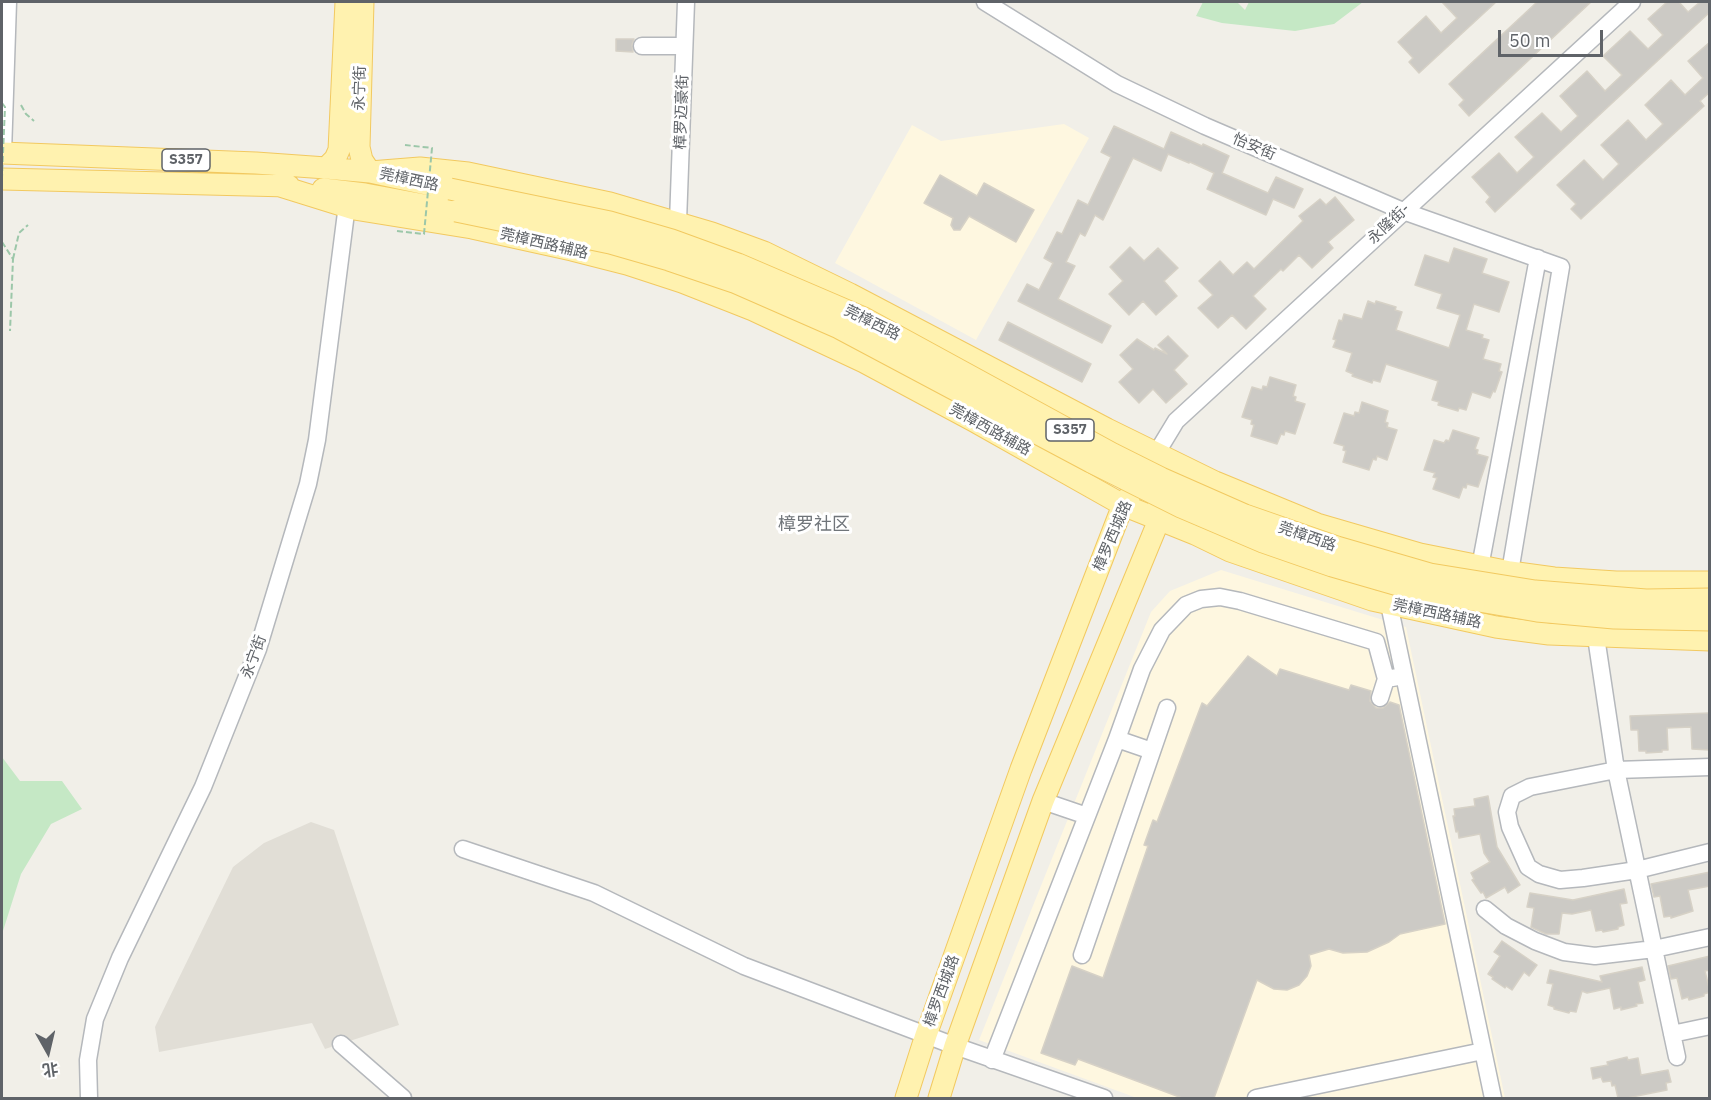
<!DOCTYPE html>
<meta charset="utf-8">
<style>
body{margin:0}
#map{position:relative;width:1711px;height:1100px;overflow:hidden;background:#f1efe8;font-family:"IBM Plex Sans","Noto Sans SC",sans-serif}
canvas{display:block}
.frame{position:absolute;inset:0;border:3px solid #5f6368;pointer-events:none}
.north{position:absolute;left:18px;top:1022px;width:60px;height:60px;-webkit-text-stroke:4px #fff;paint-order:stroke;rotate:172deg;font-size:16px;font-weight:700;line-height:24px;text-align:center;color:#5f6368}
.north::after{content:'';display:block;margin:auto;width:21px;height:27px;background:#5f6368;clip-path:polygon(50% 0,100% 100%,50% 72%,0 100%)}
.scale{position:absolute;left:1498px;top:30px;width:105px;height:27px;box-sizing:border-box;border:3px solid #5f6368;border-top:0;padding-left:8px;font-size:18px;line-height:21px;white-space:nowrap;color:#5f6368;-webkit-text-stroke:4px #fff;paint-order:stroke}
</style>
<div id="map">
<canvas width="1711" height="1100"></canvas>
<div class="frame"></div>
<div class="north">北</div>
<div class="scale">50 m</div>
</div>
<script>
const g = document.querySelector('canvas').getContext('2d');
g.lineJoin = 'round';
function paint(path, color) { g.fillStyle = color; g.fill(path, 'evenodd'); }
const toPath = rows => new Path2D(rows.map(r => 'M' + r).join(''));
function trace(path, color, width, dash) { g.strokeStyle = color; g.lineWidth = width; g.lineCap = dash ? 'butt' : 'round'; g.setLineDash(dash || []); g.stroke(path); }
function write(font, color, halo, rows, align = 'center') {
  g.font = font + ' "IBM Plex Sans","Noto Sans SC",sans-serif'; g.lineWidth = 6; g.setLineDash([]); g.textBaseline = 'middle'; g.strokeStyle = halo; g.fillStyle = color; for (const [text, x, y, turn = 0] of rows) {
    g.save(); g.translate(x, y); g.rotate((+turn || 0) * Math.PI / 180); g.textAlign = isNaN(turn) ? turn : align; if (halo) g.strokeText(text, 0, 0); g.fillText(text, 0, 0); g.restore();
  }
}
paint(toPath([
 [1064,124,1089,138,976,340,835,263,912,125,941,141],
 [1221,570,1406,627,1505,1098,1137,1098,979,1040,1151,612,1170,591]
]), '#fef7e0');
paint(toPath([
 [311,822,334,830,399,1025,325,1049,312,1023,159,1052,155,1027,233,867,264,843]
]), '#e1ded6');
paint(toPath([
 [1203,2,1237,2,1245,10,1249,2,1363,2,1334,24,1295,31,1222,23,1196,16],
 [2,757,20,781,62,781,82,809,51,824,21,874,2,934]
]), '#c5e8c5');
const building = toPath([
 [1442,2,1496,2,1419,73,1409,62,1413,58,1398,42,1426,16,1441,33,1457,18,1442,2],
 [1537,2,1591,2,1469,116,1459,105,1464,100,1449,84,1537,2],
 [1667,2,1679,2,1688,12,1700,2,1710,2,1710,12,1495,212,1486,202,1490,197,1472,177,1499,153,1517,173,1534,157,1515,137,1542,113,1561,132,1578,116,1560,96,1587,71,1605,91,1622,75,1603,56,1630,31,1648,49,1663,35,1648,19,1667,2],
 [616,39,634,39,632,45,633,52,616,51,616,39],
 [1710,42,1710,92,1700,101,1704,106,1581,219,1571,209,1576,204,1557,185,1584,160,1603,180,1619,164,1601,145,1628,120,1646,140,1663,124,1645,105,1671,80,1685,95,1703,78,1688,61,1710,42],
 [1114,126,1164,149,1171,132,1202,146,1203,144,1229,156,1222,173,1268,193,1276,177,1303,189,1294,208,1273,199,1266,215,1207,189,1214,173,1190,162,1189,163,1168,154,1161,171,1133,158,1103,220,1095,215,1085,236,1080,233,1066,262,1075,266,1058,299,1111,326,1102,343,1018,301,1027,284,1039,290,1053,263,1044,258,1057,232,1062,234,1078,200,1088,205,1111,157,1101,152,1114,126],
 [940,175,977,196,984,183,1034,210,1016,242,969,216,960,230,954,230,951,225,953,218,924,203,940,175],
 [1335,197,1354,220,1328,242,1333,248,1312,268,1299,255,1283,271,1281,269,1253,296,1266,309,1246,329,1232,315,1218,328,1198,308,1213,295,1199,281,1220,261,1233,275,1247,262,1254,269,1303,221,1299,216,1320,199,1326,205,1335,197],
 [1130,247,1144,261,1158,248,1178,268,1164,281,1177,296,1156,315,1143,301,1129,315,1109,294,1123,281,1110,267,1130,247],
 [1454,248,1487,259,1482,273,1509,282,1499,312,1474,304,1466,330,1483,335,1482,338,1489,340,1483,359,1501,364,1499,371,1502,372,1495,392,1493,391,1490,398,1472,392,1466,410,1459,408,1458,411,1438,405,1439,402,1432,400,1438,381,1386,364,1380,382,1373,380,1372,383,1352,376,1353,374,1346,371,1352,353,1333,347,1336,340,1333,339,1339,320,1342,321,1344,314,1362,319,1368,301,1375,304,1376,301,1396,307,1395,310,1402,312,1396,330,1449,348,1460,315,1437,308,1442,294,1415,285,1425,255,1449,263,1454,248],
 [1008,322,1091,364,1082,382,999,340,1008,322],
 [1168,336,1188,356,1174,370,1187,384,1166,403,1153,389,1139,403,1119,382,1133,369,1120,355,1137,339,1154,350,1155,348,1167,354,1158,345,1168,336],
 [1270,377,1296,385,1293,396,1296,397,1295,401,1305,404,1295,434,1285,431,1284,435,1281,434,1277,444,1251,436,1254,425,1251,424,1252,420,1242,417,1252,387,1262,390,1263,386,1267,387,1270,377],
 [1362,402,1388,411,1385,422,1388,423,1387,427,1397,430,1387,460,1377,456,1376,460,1373,459,1369,470,1343,462,1346,451,1343,450,1344,446,1334,443,1344,413,1354,416,1355,412,1359,413,1362,402],
 [1453,430,1479,438,1475,449,1478,450,1477,454,1488,457,1478,487,1467,484,1466,488,1463,487,1459,498,1433,489,1437,478,1433,477,1435,473,1424,470,1434,440,1444,443,1446,440,1449,441,1453,430],
 [1248,656,1277,676,1280,669,1349,690,1351,685,1371,691,1370,701,1376,708,1383,708,1390,702,1399,705,1445,924,1400,934,1389,942,1367,952,1343,953,1329,949,1309,955,1311,966,1307,976,1299,985,1287,990,1274,989,1257,980,1214,1098,1182,1098,1078,1059,1075,1065,1041,1053,1072,966,1103,978,1148,846,1144,845,1153,820,1157,822,1202,703,1207,706,1248,656],
 [1710,713,1710,750,1692,749,1691,727,1667,728,1668,750,1662,750,1662,752,1646,753,1646,751,1639,751,1638,730,1631,730,1630,716,1710,713],
 [1488,796,1497,847,1520,885,1508,893,1505,887,1486,898,1483,892,1481,893,1472,880,1474,879,1471,873,1490,862,1484,853,1480,834,1459,838,1458,831,1456,832,1453,816,1455,816,1454,809,1475,806,1474,799,1488,796],
 [1710,872,1710,886,1688,890,1693,911,1671,918,1671,916,1664,917,1660,896,1654,897,1651,884,1710,872],
 [1624,889,1627,903,1620,904,1624,925,1618,927,1618,929,1603,932,1602,930,1596,931,1591,910,1572,914,1562,913,1559,934,1546,934,1531,927,1534,908,1527,907,1530,893,1573,900,1624,889],
 [1502,941,1537,965,1529,976,1524,972,1512,990,1506,986,1505,988,1492,979,1493,977,1488,974,1500,956,1494,952,1502,941],
 [1710,956,1710,970,1705,971,1710,992,1704,994,1704,996,1689,1000,1688,997,1682,999,1677,978,1671,979,1668,966,1710,956],
 [1642,967,1645,980,1638,982,1643,1003,1636,1004,1637,1006,1621,1010,1621,1007,1614,1009,1610,988,1587,993,1582,991,1576,1012,1570,1011,1569,1013,1554,1009,1554,1007,1548,1005,1553,984,1547,983,1550,970,1602,982,1600,976,1642,967],
 [1627,1057,1628,1060,1638,1058,1641,1075,1668,1070,1671,1082,1666,1083,1667,1090,1627,1098,1618,1098,1615,1085,1612,1086,1611,1081,1603,1082,1601,1077,1593,1079,1591,1068,1608,1065,1607,1062,1627,1057]
]);
paint(building, '#cccac5');
trace(building, '#d6d1c6', 1.5);
const minor = toPath([
 [985,2,1117,84,1205,126,1403,211,1561,267,1510,572],
 [642,46,684,46],
 [3,153,8,2],
 [678,222,686,2],
 [1156,454,1176,421,1632,2],
 [1480,567,1538,258],
 [1389,604,1493,1098],
 [1596,637,1616,770,1677,1057],
 [1380,698,1386,679],
 [1152,751,1117,739,1142,669,1162,630,1186,605,1201,599,1220,597,1240,601,1376,642,1386,679,1404,676],
 [1710,767,1616,770,1530,787,1512,796,1507,812,1510,827,1528,867,1539,874,1560,880,1583,878,1637,870,1710,852],
 [1043,801,1087,816],
 [463,849,594,893,744,966,955,1046,1104,1098],
 [1485,909,1506,926,1535,941,1564,952,1595,956,1654,949,1710,937],
 [1082,955,1167,708],
 [1672,1034,1710,1026],
 [341,1044,403,1098],
 [992,1060,1117,739],
 [89,1098,88,1060,95,1019,120,958,203,787,258,649,308,484,317,440,348,197],
 [1256,1098,1483,1051]
]);
const major = toPath([
 [363,2,359,147,362,160,370,172],
 [2,153,256,163,326,168,370,172,450,189],
 [326,168,335,159,339,150,346,2],
 [370,172,420,168,468,173,610,203,712,233,764,252,850,294,1107,429,1215,482,1317,524,1420,554,1510,572,1554,578,1616,582,1710,582],
 [2,179,289,186],
 [277,185,354,209,472,228,572,250,627,264,682,282,753,310,864,362,974,421,1123,505,1195,534,1230,551,1372,600,1496,627,1549,634,1710,640],
 [323,189,365,194,456,211],
 [906,1098,926,1035,1021,769,1123,505,1130,495],
 [939,1098,955,1046,1043,801,1159,520,1158,507]
]);
trace(minor, '#b5b8bc', 19);
trace(major, '#f2c960', 23);
trace(toPath([
 [21,105,26,114,34,121],
 [2,242,13,259,10,331],
 [13,259,19,233,28,225]
]), '#9cc7a9', 2, [6, 3]);
trace(minor, '#fff', 16);
trace(major, '#fff2af', 21);
const majorBridge = toPath([
 [450,189,610,222,672,240,738,264,864,318,1113,454,1161,478,1245,515,1337,547,1430,574,1535,591,1646,600,1710,599],
 [456,211,610,243,669,260,734,282,839,328,1091,462,1181,507,1263,542,1332,566,1415,590,1537,611,1614,618,1710,620]
]);
trace(majorBridge, '#f2c960', 23, []);
trace(toPath([
 [2,103,5,107,2,177],
 [397,231,424,234,432,148,405,145]
]), '#9cc7a9', 2, [6, 3]);
trace(majorBridge, '#fff2af', 21);
for (const [x, y, w] of [
 [186,160,48],
 [1070,430,48]
]) { const box = new Path2D(); box.roundRect(x - w / 2, y - 11, w, 22, 4.5); g.fillStyle = '#fff'; g.fill(box); trace(box, '#5f6368', 1.5); }
write('bold 14px', '#5f6368', null, [
 ["S357",186,160],
 ["S357",1070,430]
]);
write('15px', '#5f6368', '#fff', [
 ["永宁街",360,88,-88],
 ["樟罗迈豪街",682,112,-88],
 ["怡安街",1254,147,23],
 ["莞樟西路",409,180,12],
 ["永隆街-",1389,224,-43],
 ["莞樟西路辅路",544,244,13],
 ["莞樟西路",872,323,26],
 ["莞樟西路辅路",990,430,29],
 ["樟罗西城路",1113,536,-67],
 ["莞樟西路",1307,537,19],
 ["莞樟西路辅路",1437,614,12],
 ["永宁街",254,657,-70],
 ["樟罗西城路",942,991,-70]
]);
write('18px', '#70757a', '#fff', [
 ["樟罗社区",814,525]
]);
</script>
